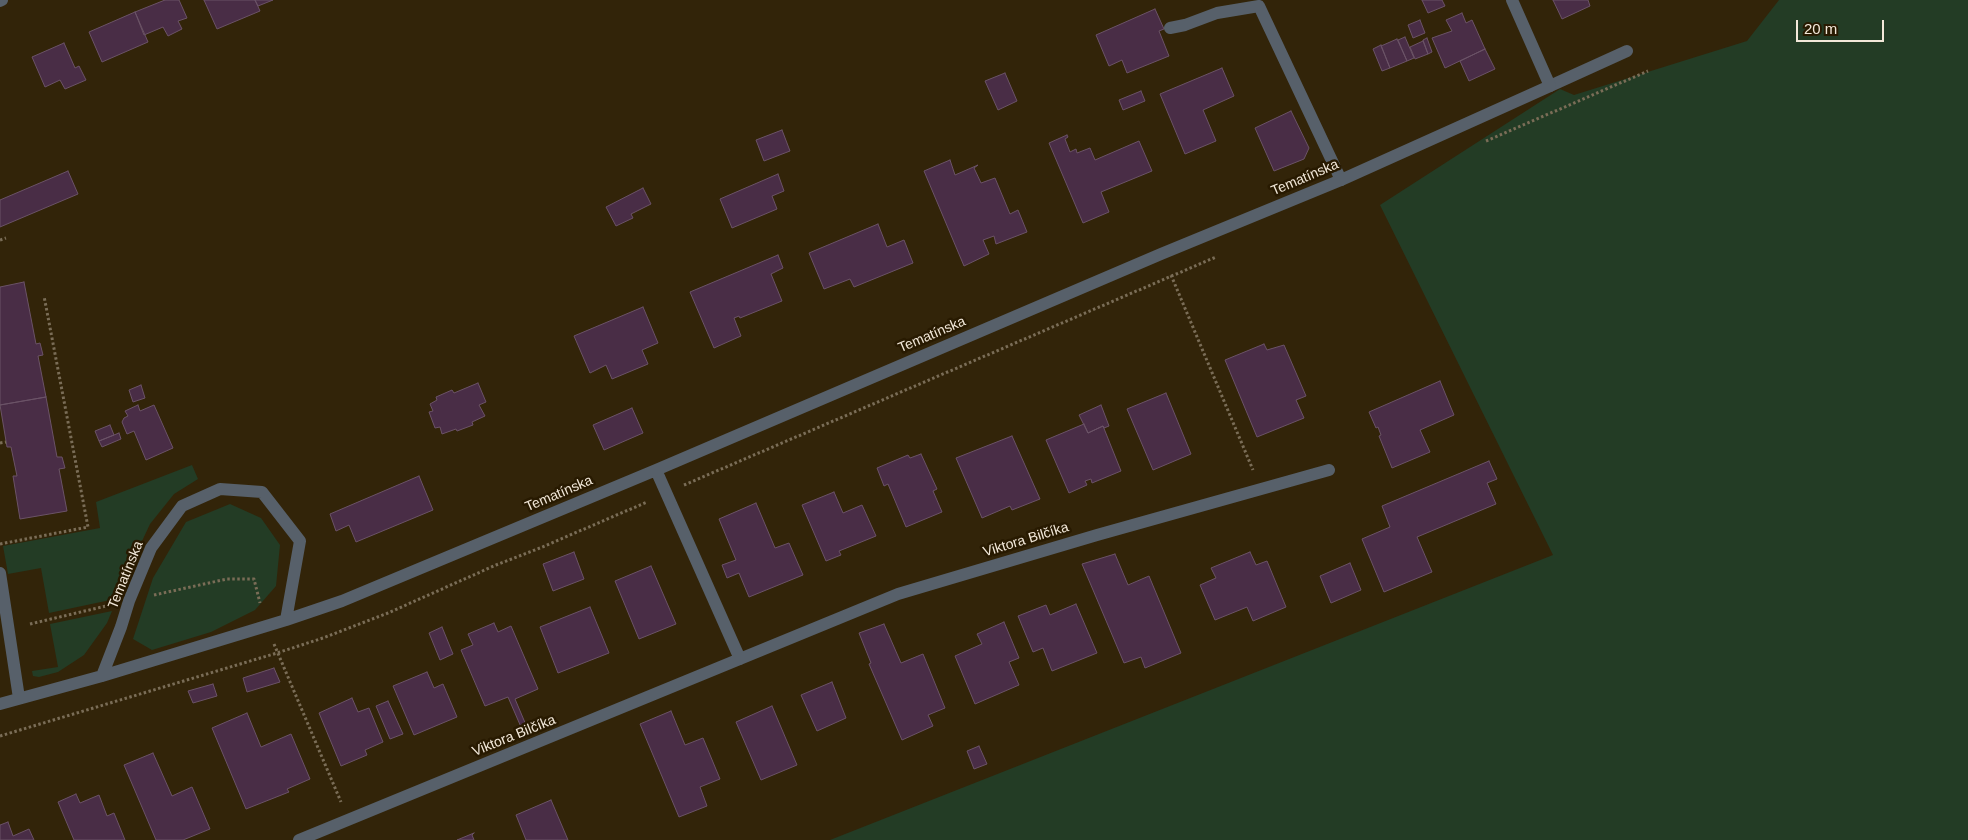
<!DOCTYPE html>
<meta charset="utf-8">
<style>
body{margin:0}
#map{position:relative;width:1968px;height:840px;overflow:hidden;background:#322409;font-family:Arial,sans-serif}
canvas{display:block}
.scale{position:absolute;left:1796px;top:20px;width:88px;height:22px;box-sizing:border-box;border:2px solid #f2e8d9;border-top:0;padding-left:6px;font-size:15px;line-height:18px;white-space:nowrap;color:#f2e8d9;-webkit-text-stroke:4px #281a01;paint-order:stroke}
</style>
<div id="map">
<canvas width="1968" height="840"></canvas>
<div class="scale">20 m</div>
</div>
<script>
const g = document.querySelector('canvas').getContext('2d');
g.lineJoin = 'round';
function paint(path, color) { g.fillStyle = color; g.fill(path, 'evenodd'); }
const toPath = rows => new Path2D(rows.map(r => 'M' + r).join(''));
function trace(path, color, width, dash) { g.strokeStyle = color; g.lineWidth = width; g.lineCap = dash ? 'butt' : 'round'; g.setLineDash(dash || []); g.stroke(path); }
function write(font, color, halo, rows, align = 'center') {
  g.font = font + ' Arial,sans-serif'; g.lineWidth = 5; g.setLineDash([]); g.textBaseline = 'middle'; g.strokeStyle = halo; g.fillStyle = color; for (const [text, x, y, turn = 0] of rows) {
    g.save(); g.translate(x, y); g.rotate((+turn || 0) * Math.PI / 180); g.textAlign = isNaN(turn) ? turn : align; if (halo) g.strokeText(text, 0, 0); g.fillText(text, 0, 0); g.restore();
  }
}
paint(toPath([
 [1779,0,1968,0,1968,840,830,840,1553,555,1380,205,1560,89,1574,95,1747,41],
 [192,465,198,479,174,494,150,524,115,599,49,613,41,568,8,574,3,546,100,528,96,502],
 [230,504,261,518,280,545,276,586,255,610,211,632,152,650,133,639,153,578,186,522],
 [112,611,107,623,84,655,58,672,39,677,33,676,32,671,58,667,50,624]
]), '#233c25');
const building = toPath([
 [165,0,179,0,187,18,178,21,182,29,168,36,163,27,144,35,135,12,165,0],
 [204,0,255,0,260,11,217,29,204,0],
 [255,0,273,0,258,6,255,0],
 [1422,0,1442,0,1445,6,1428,13,1422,0],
 [1553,0,1588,0,1590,6,1562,19,1553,0],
 [1155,9,1164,29,1159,31,1169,56,1127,73,1122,60,1109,66,1096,35,1155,9],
 [135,12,148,42,102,62,89,32,135,12],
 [1462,13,1466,23,1472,20,1485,49,1445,68,1432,38,1452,31,1446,20,1462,13],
 [1420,20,1425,33,1413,38,1408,25,1420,20],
 [1405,37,1414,58,1407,61,1398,40,1405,37],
 [1427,38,1432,52,1428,54,1423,40,1427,38],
 [1397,39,1407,61,1390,68,1381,46,1397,39],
 [1423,41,1428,54,1415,59,1410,47,1423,41],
 [64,43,75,68,79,66,86,80,65,89,60,80,45,87,32,57,64,43],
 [1381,45,1390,68,1382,71,1373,49,1381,45],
 [1485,49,1495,69,1469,81,1460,61,1485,49],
 [1222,68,1234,96,1203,110,1216,141,1185,154,1160,94,1222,68],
 [1005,73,1017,101,998,110,985,81,1005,73],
 [1141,91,1145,101,1123,110,1119,100,1141,91],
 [1291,111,1309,148,1304,159,1274,171,1255,128,1291,111],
 [782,130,790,151,764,161,756,140,782,130],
 [1067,135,1068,137,1065,139,1070,152,1076,149,1077,153,1090,148,1095,160,1139,141,1152,171,1101,192,1109,212,1083,223,1049,143,1067,135],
 [950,160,955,175,978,165,974,168,981,183,995,178,1010,214,1018,210,1027,232,996,244,994,236,983,240,989,254,964,266,924,171,950,160],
 [68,171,78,194,0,227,0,200,68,171],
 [778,174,784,191,772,196,777,209,732,228,720,199,778,174],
 [643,188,651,204,631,214,633,218,616,226,606,207,643,188],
 [878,224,887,247,904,240,913,263,854,287,850,279,824,289,809,253,878,224],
 [778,255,783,268,771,274,782,301,740,318,739,316,734,318,741,336,714,348,690,292,778,255],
 [24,282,36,344,40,343,43,355,38,356,46,397,0,405,0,287,24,282],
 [643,307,658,343,642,350,648,364,612,379,606,365,590,373,574,336,643,307],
 [1264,344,1267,350,1284,345,1306,396,1296,400,1304,418,1257,437,1225,360,1264,344],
 [1440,381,1454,415,1420,430,1430,452,1392,468,1379,436,1381,435,1378,427,1376,428,1369,412,1440,381],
 [478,383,486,402,479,405,485,416,472,422,473,425,457,431,456,429,442,434,440,427,435,428,429,412,433,411,430,404,437,400,436,397,452,390,454,393,478,383],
 [141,385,145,398,133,402,129,390,141,385],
 [1166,393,1191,454,1153,470,1127,409,1166,393],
 [46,397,57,457,62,457,65,468,59,469,67,511,20,519,13,476,17,476,11,447,7,447,0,405,46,397],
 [138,405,140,411,154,405,173,448,146,460,134,431,127,434,122,422,124,418,128,416,125,411,138,405],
 [1101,405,1109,426,1104,428,1103,426,1088,433,1079,415,1101,405],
 [632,408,643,433,604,450,593,425,632,408],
 [1084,424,1088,433,1103,426,1121,471,1092,483,1091,479,1085,481,1087,485,1069,493,1046,440,1084,424],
 [110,425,114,435,99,441,95,431,110,425],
 [119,433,121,439,102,447,99,441,119,433],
 [1012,436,1040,499,1012,510,1010,506,982,518,956,458,1012,436],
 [921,454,937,489,933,491,942,512,906,527,888,484,884,486,877,468,908,455,910,458,921,454],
 [1489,461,1497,479,1487,483,1496,504,1417,537,1432,572,1384,592,1362,539,1390,527,1382,506,1489,461],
 [419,476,433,510,356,542,349,525,336,531,330,514,419,476],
 [834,492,843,513,862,505,876,536,839,551,841,555,826,561,802,505,834,492],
 [756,503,775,548,789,543,803,575,749,597,739,573,727,578,722,565,736,560,719,519,756,503],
 [574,552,584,579,553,591,543,564,574,552],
 [1250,552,1256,565,1267,561,1286,607,1253,621,1247,607,1215,620,1200,585,1216,578,1211,568,1250,552],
 [1115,554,1128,585,1149,576,1181,653,1145,668,1141,657,1124,663,1082,564,1115,554],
 [1350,563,1361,590,1331,603,1320,576,1350,563],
 [651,566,676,624,639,639,615,581,651,566],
 [1076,604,1097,653,1052,671,1043,648,1033,652,1018,616,1046,605,1050,615,1076,604],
 [590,607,609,653,558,673,540,627,590,607],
 [1004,622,1019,658,1009,662,1019,685,975,704,955,656,982,644,977,634,1004,622],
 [494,623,498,632,511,626,538,689,515,699,526,725,521,727,508,697,485,706,461,650,473,645,468,634,494,623],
 [884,624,901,663,923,654,945,708,928,715,933,726,902,740,869,664,871,663,859,633,884,624],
 [442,627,453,654,440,660,429,633,442,627],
 [274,668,280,682,247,692,243,678,274,668],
 [427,672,434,688,443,684,457,717,414,735,393,686,427,672],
 [832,682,846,718,817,731,801,695,832,682],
 [213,684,217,696,193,703,188,691,213,684],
 [352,698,358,712,369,708,383,742,365,750,367,755,341,766,319,713,352,698],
 [388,701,403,734,390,739,376,706,388,701],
 [772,706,797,765,761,780,736,722,772,706],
 [671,711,685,745,703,738,720,779,700,787,707,806,679,817,640,724,671,711],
 [247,713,261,747,291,734,310,779,287,789,289,792,246,809,212,728,247,713],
 [979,746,987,764,974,769,967,751,979,746],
 [153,753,172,796,192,787,210,829,183,840,156,840,124,765,153,753],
 [76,794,80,803,99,795,107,816,114,813,125,840,74,840,58,802,76,794],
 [551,800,568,840,526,840,516,815,551,800],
 [8,822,13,836,29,829,34,840,0,840,0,825,8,822],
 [474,833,472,835,474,840,457,840,474,833]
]);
paint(building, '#492d46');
trace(building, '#6b5367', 1);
trace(toPath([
 [1486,141,1648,71],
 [0,240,6,238],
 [1171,275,1253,470],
 [0,443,6,442],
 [684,485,1216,257],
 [0,544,88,527,44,296],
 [154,595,227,579,254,579,260,603],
 [30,624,106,606],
 [274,644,341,802],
 [0,736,277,653,323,638,388,613,496,565,540,548,647,502]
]), '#7a6d57', 3, [2.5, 2.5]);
trace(toPath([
 [1170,28,1185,25,1217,13,1259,6,1341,180],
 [1550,86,1627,51]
]), '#57606a', 12);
trace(toPath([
 [0,1,2,0],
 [656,470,740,659],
 [0,573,19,698],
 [286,620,342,601,656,470,1161,254,1341,180,1550,86,1512,0],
 [0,704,102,676,286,620,300,541,262,492,220,489,182,506,151,548,129,601,121,627,102,676],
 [299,840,898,594,1097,535,1329,470]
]), '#57606a', 12);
write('14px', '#f2e8d9', '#281a01', [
 ["Tematínska",1305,178,-23],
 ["Tematínska",932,335,-23],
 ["Tematínska",559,494,-23],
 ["Viktora Bilčíka",1026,540,-17],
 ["Tematínska",126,575,-68],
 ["Viktora Bilčíka",514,736,-22]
]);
</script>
